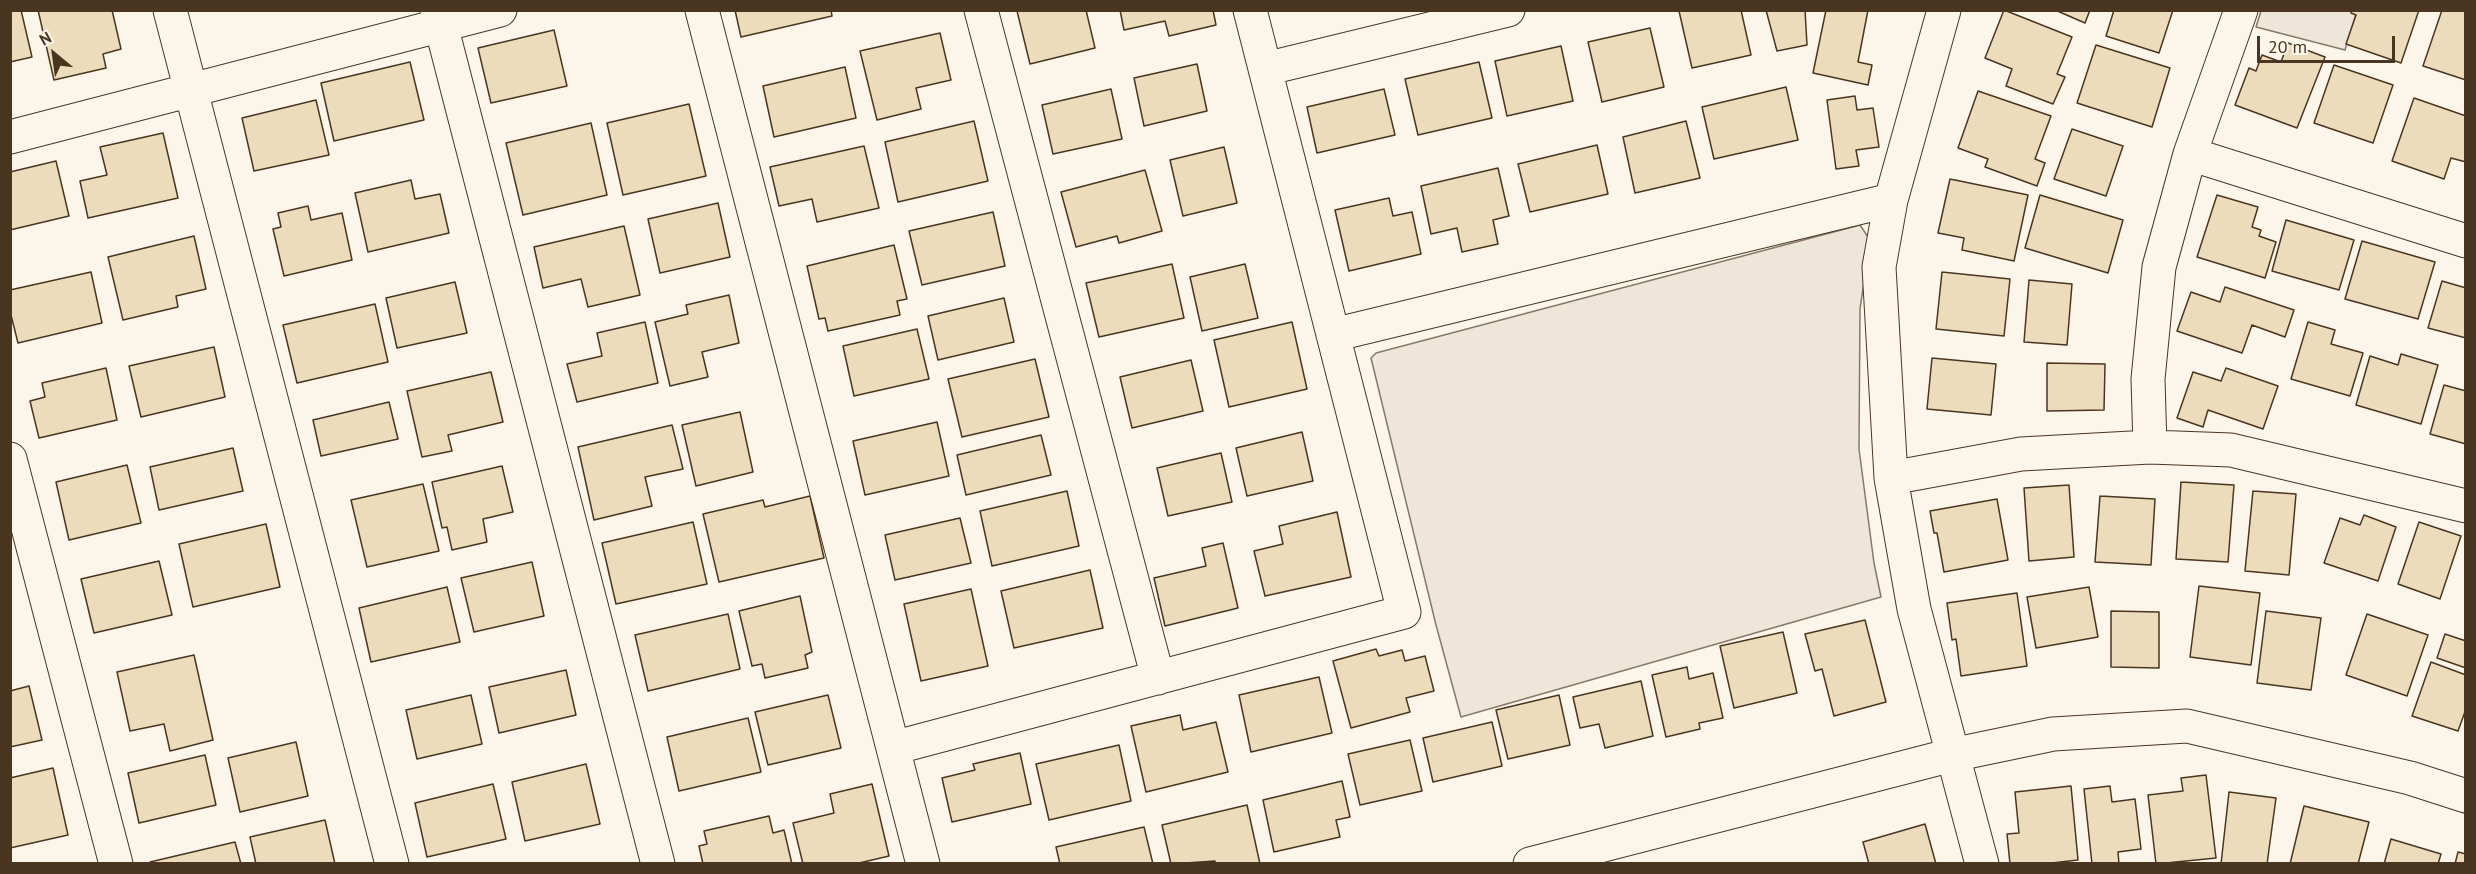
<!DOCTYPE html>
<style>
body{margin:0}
#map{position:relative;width:2476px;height:874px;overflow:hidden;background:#fbf6e9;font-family:"PT Sans",sans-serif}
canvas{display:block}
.frame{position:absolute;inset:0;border:12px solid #4a3520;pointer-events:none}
.north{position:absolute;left:24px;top:24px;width:60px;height:60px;-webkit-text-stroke:4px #fbf6e9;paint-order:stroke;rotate:331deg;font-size:16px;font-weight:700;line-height:24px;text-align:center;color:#4a3520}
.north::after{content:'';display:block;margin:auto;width:21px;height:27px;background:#4a3520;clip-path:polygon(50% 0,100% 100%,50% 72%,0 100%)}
.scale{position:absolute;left:2257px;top:36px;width:138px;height:27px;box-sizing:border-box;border:3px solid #4a3520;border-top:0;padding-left:8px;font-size:18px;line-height:21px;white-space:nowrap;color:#4a3520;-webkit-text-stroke:4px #fbf6e9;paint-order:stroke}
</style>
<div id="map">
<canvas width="2476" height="874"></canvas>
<div class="frame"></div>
<div class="north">N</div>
<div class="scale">20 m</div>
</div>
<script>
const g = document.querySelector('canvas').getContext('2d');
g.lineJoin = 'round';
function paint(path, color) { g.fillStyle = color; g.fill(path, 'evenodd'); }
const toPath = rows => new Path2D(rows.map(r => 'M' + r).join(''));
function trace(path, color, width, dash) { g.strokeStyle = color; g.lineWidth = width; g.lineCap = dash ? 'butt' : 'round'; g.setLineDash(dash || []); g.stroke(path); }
const green = toPath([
 [2261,11,2357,11,2345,50,2256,27,2261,11],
 [1860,225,1870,240,1860,309,1859,449,1874,563,1881,597,1461,717,1436,625,1371,358,1376,353,1860,225]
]);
paint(green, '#ede6d9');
trace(green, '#887966', 1.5);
const building = toPath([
 [10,10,21,10,32,57,10,62,10,10],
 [38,10,112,10,121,49,103,54,106,68,54,80,38,10],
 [735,10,831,10,832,16,741,37,735,10],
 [1086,10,1095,48,1030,64,1017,11,1086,10],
 [1120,10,1213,10,1216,25,1169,36,1165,21,1124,30,1120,10],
 [1741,10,1751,55,1692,68,1679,11,1741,10],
 [1766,10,1805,10,1807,45,1777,51,1766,10],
 [1826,10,1868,10,1858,62,1872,65,1868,85,1813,73,1826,10],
 [2004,10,2072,37,2057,74,2065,77,2053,104,2006,86,2012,69,1985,58,2004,10],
 [2055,10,2090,10,2085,23,2055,10],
 [2114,10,2173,10,2159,53,2106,36,2114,10],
 [2351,10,2419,10,2401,63,2346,44,2356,15,2351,13,2351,10],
 [2442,10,2466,10,2466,80,2423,66,2442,10],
 [1650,28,1664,87,1602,102,1588,42,1650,28],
 [554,30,567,86,491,103,478,48,554,30],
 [940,33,951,80,916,88,921,109,877,120,860,51,940,33],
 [2288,43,2325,57,2297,128,2235,105,2249,68,2256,71,2262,55,2281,62,2288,43],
 [2096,45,2170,68,2152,127,2077,103,2096,45],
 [1561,46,1573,101,1507,116,1495,61,1561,46],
 [410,62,424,120,334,141,321,83,410,62],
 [1479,62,1492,118,1418,135,1405,79,1479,62],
 [1197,64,1207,111,1144,126,1134,78,1197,64],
 [2334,65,2393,85,2373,143,2314,123,2334,65],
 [845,67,856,118,774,137,763,86,845,67],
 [1786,87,1798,140,1714,159,1702,107,1786,87],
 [1111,89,1122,139,1053,154,1042,105,1111,89],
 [1384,89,1395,135,1317,153,1307,107,1384,89],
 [1978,91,2051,116,2035,159,2045,163,2037,186,1985,167,1988,159,1958,148,1978,91],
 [1855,96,1857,110,1873,108,1879,147,1856,150,1859,166,1836,169,1827,100,1855,96],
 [2414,98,2466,116,2466,162,2451,158,2444,179,2392,161,2414,98],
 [316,100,329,155,254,171,242,118,316,100],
 [689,104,706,176,623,195,607,123,689,104],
 [974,121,988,181,898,202,885,142,974,121],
 [1686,121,1700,178,1635,193,1623,137,1686,121],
 [591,123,607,195,523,215,506,143,591,123],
 [2072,129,2123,146,2106,196,2054,179,2072,129],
 [163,133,178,198,88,218,80,181,107,175,100,147,163,133],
 [1597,145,1608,194,1530,212,1518,164,1597,145],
 [864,146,879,208,817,222,812,199,779,206,770,167,864,146],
 [1224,147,1237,203,1183,216,1170,160,1224,147],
 [56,161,69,216,10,230,10,172,56,161],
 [1498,168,1509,216,1493,220,1498,244,1462,252,1457,228,1431,234,1421,186,1498,168],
 [1145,170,1162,231,1119,243,1117,236,1076,247,1061,192,1145,170],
 [1950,179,2028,195,2014,261,1962,250,1964,238,1938,233,1950,179],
 [411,180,415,199,440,194,449,233,368,252,355,193,411,180],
 [2040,195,2123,220,2108,273,2025,248,2040,195],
 [2217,195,2258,207,2252,227,2261,230,2259,236,2276,242,2265,278,2197,257,2217,195],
 [1389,198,1393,216,1412,212,1421,254,1349,271,1335,210,1389,198],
 [718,203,730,257,660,273,648,219,718,203],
 [308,206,311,220,342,213,352,260,284,276,273,229,281,227,278,213,308,206],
 [993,212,1005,266,922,285,909,231,993,212],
 [2286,220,2354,240,2339,290,2272,271,2286,220],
 [624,226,640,295,588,307,581,279,543,288,534,247,624,226],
 [194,236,206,289,176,296,178,307,123,320,108,257,194,236],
 [2362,241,2435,262,2418,319,2345,299,2362,241],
 [894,245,907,299,897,301,900,315,828,331,825,318,819,319,807,266,894,245],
 [1172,264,1184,318,1099,337,1086,283,1172,264],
 [1245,264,1258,318,1202,331,1190,277,1245,264],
 [91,272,102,323,18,343,10,311,10,290,91,272],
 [1942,272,2010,279,2004,336,1936,329,1942,272],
 [2029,280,2072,284,2067,345,2024,342,2029,280],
 [2442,281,2466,288,2466,338,2428,328,2442,281],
 [455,282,467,333,397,348,386,298,455,282],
 [2225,287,2294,310,2285,337,2252,325,2242,353,2177,331,2191,292,2220,302,2225,287],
 [729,295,739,343,702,352,708,377,670,386,655,322,688,314,686,305,729,295],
 [1004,298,1014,342,938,360,928,316,1004,298],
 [375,304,388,362,297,383,283,325,375,304],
 [645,322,658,383,577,402,567,364,602,356,597,333,645,322],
 [1292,322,1307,389,1229,407,1214,340,1292,322],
 [2308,322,2335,330,2331,344,2363,353,2350,396,2291,379,2308,322],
 [917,329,929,379,854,396,843,346,917,329],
 [214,347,225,397,141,417,129,366,214,347],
 [2401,354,2438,365,2421,424,2356,405,2370,356,2398,365,2401,354],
 [1932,358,1996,364,1991,415,1927,409,1932,358],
 [1035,359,1049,417,962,437,948,379,1035,359],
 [1191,360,1203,411,1132,428,1120,377,1191,360],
 [2047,363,2105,364,2104,410,2047,411,2047,363],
 [106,368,117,420,39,438,30,401,45,397,42,383,106,368],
 [2226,368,2278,386,2263,429,2208,410,2203,427,2177,418,2193,372,2221,381,2226,368],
 [491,372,503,422,448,435,452,451,422,457,407,391,491,372],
 [2444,385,2466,391,2466,444,2430,434,2444,385],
 [389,402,398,439,321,456,313,420,389,402],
 [740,412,753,472,696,486,682,425,740,412],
 [937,422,949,476,865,495,853,441,937,422],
 [672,425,683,469,645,477,652,506,594,520,578,447,672,425],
 [1302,432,1313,481,1247,496,1236,448,1302,432],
 [1041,435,1051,475,966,495,957,455,1041,435],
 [233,448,243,491,159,510,150,467,233,448],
 [1221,453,1232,502,1168,516,1157,468,1221,453],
 [127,465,141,523,69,540,56,482,127,465],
 [502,466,513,512,483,519,487,542,452,550,447,527,442,528,432,482,502,466],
 [2181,482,2234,485,2228,562,2176,559,2181,482],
 [423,484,439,551,367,567,351,500,423,484],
 [2069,485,2074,557,2029,561,2024,488,2069,485],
 [1067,491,1079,546,992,566,980,511,1067,491],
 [2253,491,2296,494,2289,575,2245,571,2253,491],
 [810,496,824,558,719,582,703,514,763,500,765,507,810,496],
 [2100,496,2155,499,2151,565,2095,562,2100,496],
 [1997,499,2008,560,1944,572,1937,533,1934,533,1930,511,1997,499],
 [1337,512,1351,577,1265,596,1254,551,1283,544,1279,526,1337,512],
 [2364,515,2396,527,2378,581,2324,563,2340,518,2360,525,2364,515],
 [960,518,971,563,895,580,885,535,960,518],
 [693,522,707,584,616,604,602,543,693,522],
 [2419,522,2461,536,2440,599,2398,584,2419,522],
 [266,524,280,587,193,607,179,544,266,524],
 [1223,543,1238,608,1165,626,1154,578,1206,566,1202,548,1223,543],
 [159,561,172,615,94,633,81,579,159,561],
 [532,562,544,616,474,632,461,578,532,562],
 [1090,570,1103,628,1014,648,1001,591,1090,570],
 [2199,586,2260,593,2251,665,2190,657,2199,586],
 [447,587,460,642,371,662,359,608,447,587],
 [2089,587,2098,637,2036,648,2027,597,2089,587],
 [971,589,988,666,921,681,904,604,971,589],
 [2017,593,2027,666,1961,676,1956,639,1952,640,1947,603,2017,593],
 [800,596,812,652,805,655,808,668,765,678,762,664,752,666,739,611,800,596],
 [2111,611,2159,612,2159,668,2111,667,2111,611],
 [2266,611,2321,618,2311,690,2257,683,2266,611],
 [728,614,740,669,648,691,635,635,728,614],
 [2367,614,2428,635,2407,696,2346,675,2367,614],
 [1865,620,1886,702,1834,716,1822,669,1815,671,1805,634,1865,620],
 [1783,632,1797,693,1734,708,1720,646,1783,632],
 [2445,634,2466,641,2466,668,2437,658,2445,634],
 [1376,649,1379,656,1402,650,1405,661,1425,656,1434,691,1406,698,1410,712,1351,728,1333,661,1376,649],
 [194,655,213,740,170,751,164,724,130,731,117,672,194,655],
 [2431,662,2466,675,2466,709,2458,731,2412,716,2431,662],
 [1687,667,1689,679,1713,673,1723,718,1699,723,1700,729,1666,737,1652,675,1687,667],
 [566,670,576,715,499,733,489,687,566,670],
 [1319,677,1332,733,1251,752,1239,695,1319,677],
 [1641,681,1653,736,1605,748,1599,724,1580,728,1573,697,1641,681],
 [29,686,42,740,10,747,10,691,29,686],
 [471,695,482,744,417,759,406,710,471,695],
 [828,695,841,748,768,765,755,712,828,695],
 [1559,695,1570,745,1508,759,1496,710,1559,695],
 [1180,715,1183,730,1216,722,1228,772,1146,792,1131,726,1180,715],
 [748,718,761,772,679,791,667,737,748,718],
 [1492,722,1502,766,1433,782,1423,738,1492,722],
 [1410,740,1422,791,1360,805,1348,754,1410,740],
 [296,742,308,796,240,812,228,758,296,742],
 [1119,745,1131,801,1049,820,1036,764,1119,745],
 [1020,753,1031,804,952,822,942,778,975,770,973,764,1020,753],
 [205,755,216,805,139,823,128,773,205,755],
 [586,764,600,824,525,841,512,782,586,764],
 [53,768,68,835,10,848,10,778,53,768],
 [2206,775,2216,858,2156,864,2148,795,2183,791,2181,778,2206,775],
 [1342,781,1350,817,1336,820,1340,837,1274,852,1263,800,1342,781],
 [493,784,506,839,427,857,415,803,493,784],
 [872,784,889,856,855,864,803,864,793,823,834,813,830,794,872,784],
 [2071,786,2078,860,2043,864,2010,864,2007,834,2019,833,2015,792,2071,786],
 [2110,786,2112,802,2135,799,2141,849,2118,852,2119,864,2092,864,2084,789,2110,786],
 [2229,792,2276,798,2267,864,2221,864,2229,792],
 [1247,805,1260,864,1215,864,1215,861,1171,864,1162,825,1247,805],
 [2304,806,2369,822,2358,864,2290,864,2304,806],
 [769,816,773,833,784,830,792,864,703,864,699,846,707,844,704,831,769,816],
 [325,820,335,864,256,864,250,837,325,820],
 [1925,824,1936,864,1869,864,1863,842,1925,824],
 [1144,827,1153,864,1060,864,1056,847,1144,827],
 [2391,839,2441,854,2438,864,2384,864,2391,839],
 [235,842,241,864,150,864,150,862,235,842],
 [2458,852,2466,854,2466,864,2455,864,2458,852]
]);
paint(building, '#ecdcbc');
trace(building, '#4a3520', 1.5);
const minor = toPath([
 [170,10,392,864],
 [437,10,658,864],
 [702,10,923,864],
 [981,10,1158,678],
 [1944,10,1891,200,1879,267,1891,478,1914,609,1982,864],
 [1265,69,1508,10],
 [10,137,500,10],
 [2190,154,2466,241],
 [1333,335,1891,200],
 [2150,447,2148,379,2159,267,2190,154,2241,10],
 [10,459,116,864],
 [1891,478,2021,454,2150,447,2231,450,2466,506],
 [893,748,1404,612,1250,10]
]);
const tertiary = toPath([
 [1530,864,1952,755,2053,734,2187,726,2410,778,2466,796]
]);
trace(minor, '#4a3520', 35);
trace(tertiary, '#4a3520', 35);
trace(minor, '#fbf6e9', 33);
trace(tertiary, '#fbf6e9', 33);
</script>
